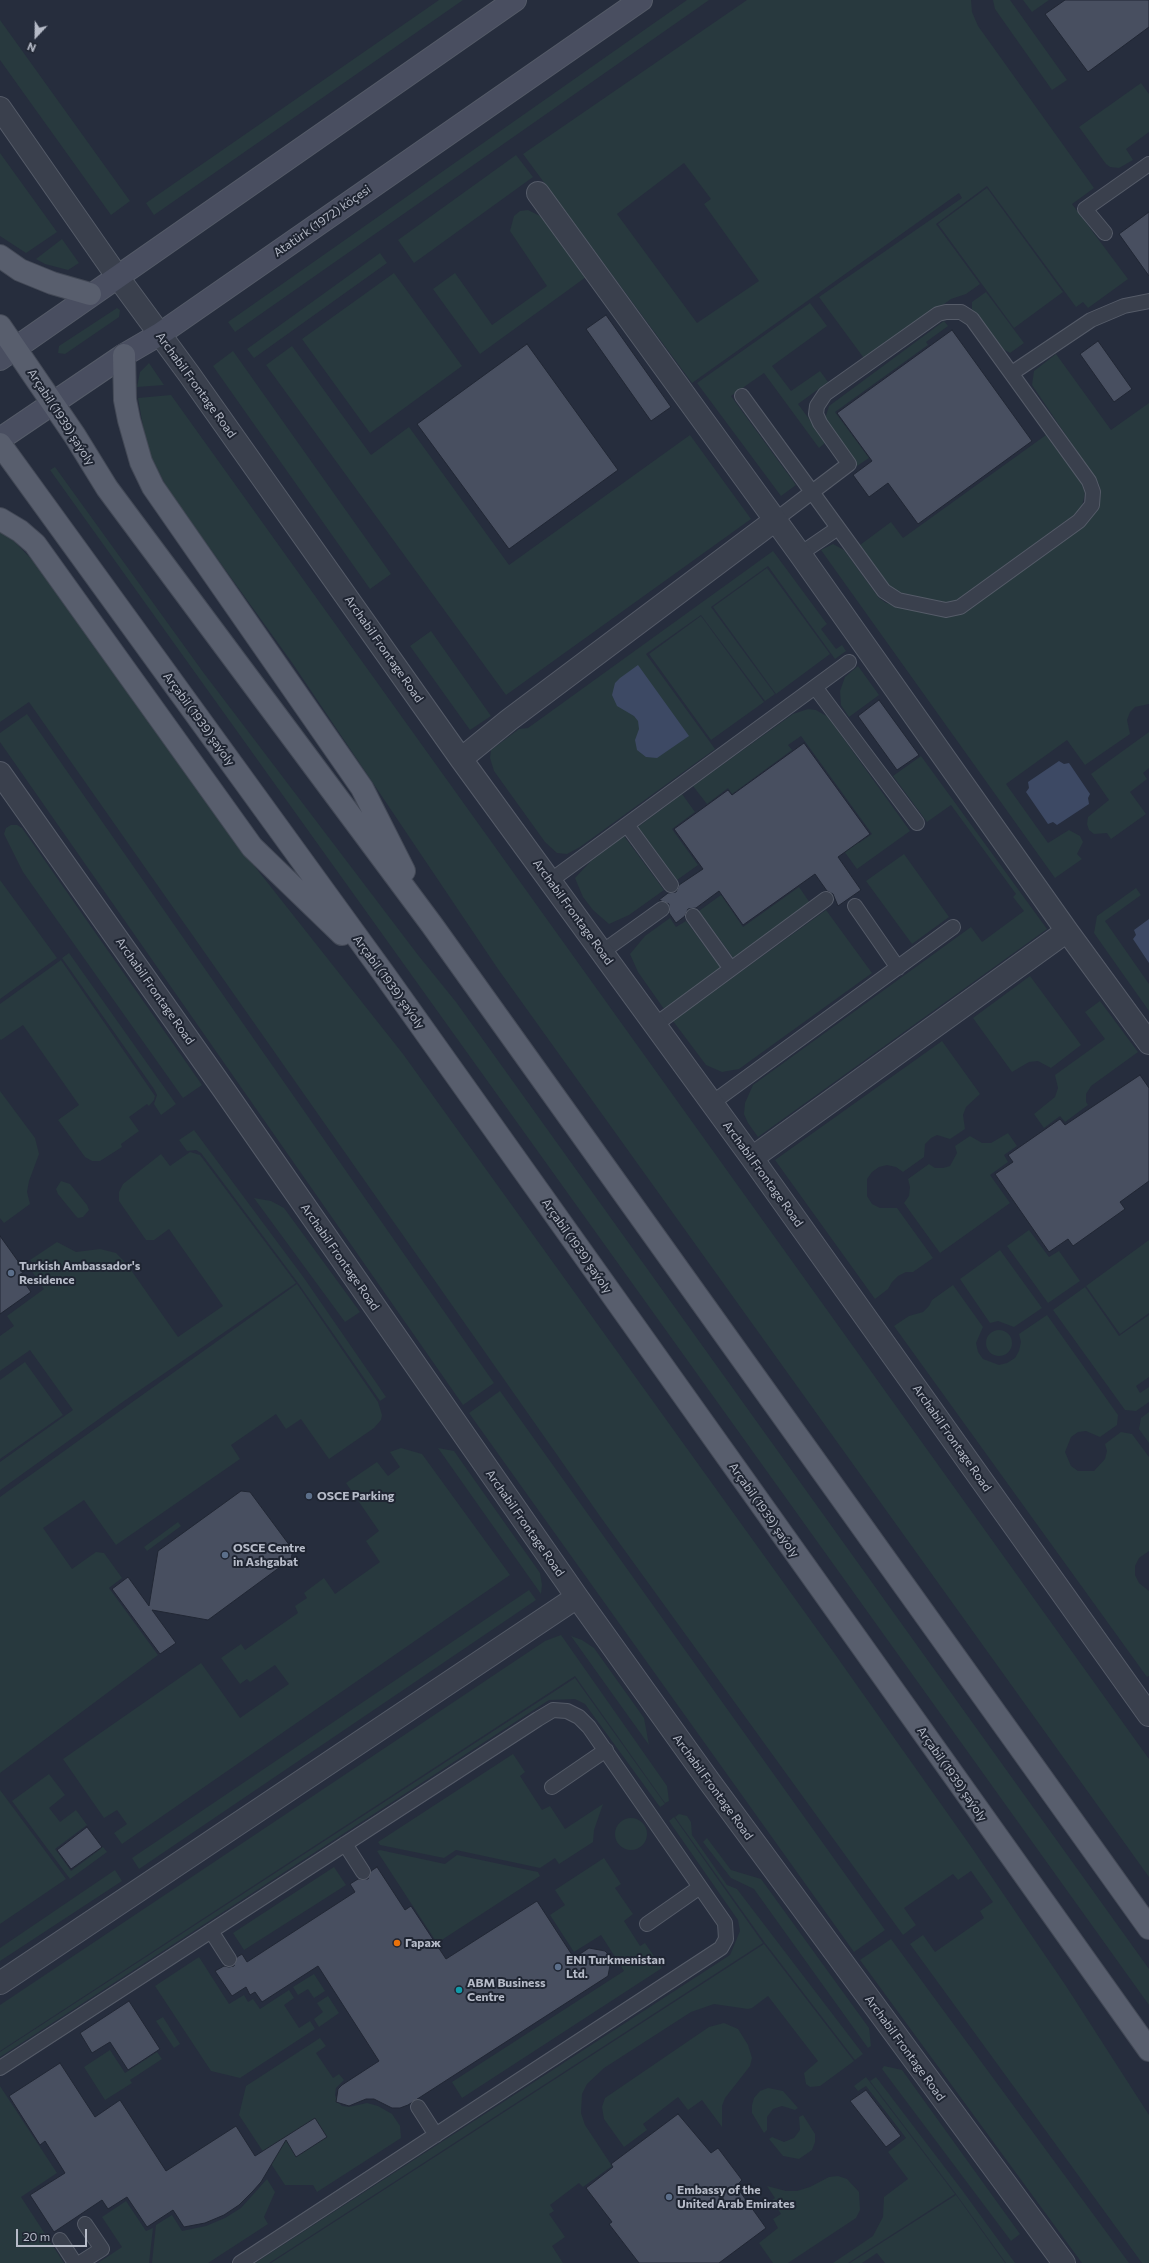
<!DOCTYPE html>
<meta charset="utf-8">
<style>
body{margin:0}
#map{position:relative;width:1149px;height:2263px;overflow:hidden;background:#262d3d;font-family:Commissioner,sans-serif}
canvas{display:block}
.north{position:absolute;left:16px;top:16px;width:40px;height:40px;-webkit-text-stroke:3px #1f2532;paint-order:stroke;rotate:202deg;font-size:11px;font-weight:700;line-height:16px;text-align:center;color:#b6bbc8}
.north::after{content:'';display:block;margin:auto;width:14px;height:18px;background:#b6bbc8;clip-path:polygon(50% 0,100% 100%,50% 72%,0 100%)}
.scale{position:absolute;left:16px;top:2229px;width:71px;height:18px;box-sizing:border-box;border:2px solid #b6bbc8;border-top:0;padding-left:5px;font-size:12px;line-height:14px;white-space:nowrap;color:#b6bbc8;-webkit-text-stroke:3px #1f2532;paint-order:stroke}
</style>
<div id="map">
<canvas width="1149" height="2263"></canvas>
<div class="north">N</div>
<div class="scale">20 m</div>
</div>
<script>
const g = document.querySelector('canvas').getContext('2d');
g.lineJoin = 'round';
function paint(path, color) { g.fillStyle = color; g.fill(path, 'evenodd'); }
const toPath = rows => new Path2D(rows.map(r => 'M' + r).join(''));
function trace(path, color, width, dash) { g.strokeStyle = color; g.lineWidth = width; g.lineCap = dash ? 'butt' : 'round'; g.setLineDash(dash || []); g.stroke(path); }
function write(font, color, halo, rows, align = 'center') {
  g.font = font + ' Commissioner,sans-serif'; g.lineWidth = 4; g.setLineDash([]); g.textBaseline = 'middle'; g.strokeStyle = halo; g.fillStyle = color; for (const [text, x, y, turn = 0] of rows) {
    g.save(); g.translate(x, y); g.rotate((+turn || 0) * Math.PI / 180); g.textAlign = isNaN(turn) ? turn : align; if (halo) g.strokeText(text, 0, 0); g.fillText(text, 0, 0); g.restore();
  }
}
paint(toPath([
 [439,0,463,0,154,215,146,203],
 [687,0,709,0,235,332,228,322],
 [747,0,971,0,972,12,978,26,1094,188,1072,204,1128,279,1088,308,1083,302,1076,307,987,186,936,224,980,284,966,294,951,299,866,361,819,297,962,198,959,193,692,383,523,154],
 [684,163,711,199,704,204,759,281,697,323,617,214],
 [993,0,1010,0,1067,80,1052,90,995,9],
 [1023,0,1049,0,1032,12],
 [0,20,130,201,111,215,0,60],
 [1141,83,1149,94,1149,132,1126,149,1133,160,1119,168,1110,167,1106,164,1079,127],
 [0,153,57,232,26,253,0,236],
 [516,155,533,177,414,263,398,240],
 [987,188,1063,292,1014,328,938,224],
 [528,210,542,217,586,277,480,354,433,289,455,273,492,325,547,286,510,231,514,216,520,211],
 [62,239,79,263,68,270,45,264,36,259],
 [380,253,387,263,254,358,247,349],
 [394,273,462,366,370,433,302,339],
 [986,292,1024,343,1010,353,999,347,972,309,972,302],
 [810,303,827,326,772,366,791,391,820,371,828,382,798,404,826,442,819,448,764,373,731,396,796,485,781,496,697,383],
 [117,308,120,310,119,317,65,354,58,353,59,346],
 [944,321,948,326,926,342,928,345,835,412,869,458,857,466,827,424,825,419,829,406],
 [292,346,371,455,409,427,509,565,690,435,751,519,506,695,266,365],
 [233,351,391,574,370,589,213,366],
 [1056,354,1111,430,1149,403,1149,704,1135,707,1130,712,1127,720,1130,734,1085,765,1067,740,1006,784,1048,843,1069,830,1080,836,1083,842,1077,854,1082,859,1055,878,821,550,833,544,844,550,879,598,886,603,946,617,962,612,1089,521,1099,507,1101,492,1099,484,1032,385,1034,371],
 [149,363,164,385,137,387,140,372],
 [171,395,1149,1759,1149,1877,498,969,293,664,168,490,147,448,138,398],
 [1046,435,1082,484,1085,493,1081,510,954,602,948,604,900,595,892,589,860,545,891,522,903,538],
 [55,467,203,672,418,955,456,1002,1149,1969,1149,2005,50,470],
 [0,531,14,541,34,562,248,858,403,1054,832,1650,972,1848,1066,1986,1149,2115,1149,2263,1142,2263,910,1944,923,1935,935,1952,984,1918,980,1911,993,1902,971,1871,958,1880,953,1874,904,1908,916,1925,903,1935,602,1519,29,702,0,722],
 [773,551,827,624,821,629,836,649,842,645,846,651,835,659,768,566,711,607,775,694,765,701,701,615,646,654,715,749,580,847,567,854,557,853,545,842,494,771,490,758,491,750,519,729,528,728],
 [767,568,830,654,776,694,713,607],
 [701,616,764,702,711,740,649,654],
 [431,631,491,716,470,730,410,646],
 [858,666,879,695,849,717,841,705,840,691,845,677],
 [808,709,816,710,828,717,910,831,857,869,841,847,854,837,859,843,872,834,801,736,788,745,792,750,732,794,728,788,707,804,693,786,793,714],
 [27,714,494,1383,463,1405,0,742,0,733],
 [1149,732,1149,768,1143,773,1147,779,1130,792,1146,814,1111,839,1107,833,1094,834,1089,830,1087,824,1088,817,1109,800,1091,774],
 [921,756,1047,929,758,1137,748,1123,744,1114,745,1103,753,1085,971,927,982,942,1024,911,1013,897,1016,894,951,805,927,822,893,776],
 [682,794,695,812,672,829,698,865,677,880,638,827],
 [11,825,17,825,22,828,202,1085,183,1098,23,872,4,834,6,828],
 [624,836,664,890,629,915,609,924,593,910,583,897,575,878,591,861],
 [904,854,949,917,912,944,866,881],
 [0,880,57,958,0,999],
 [799,887,810,903,734,959,699,911,721,895,743,927],
 [1136,888,1141,895,1105,921,1149,984,1149,1011,1094,933,1097,916],
 [826,910,872,973,739,1069,722,1072,706,1065,673,1021],
 [670,918,676,927,686,921,721,968,664,1009,638,972,630,954,645,936],
 [69,953,176,1104,161,1115,154,1104,157,1095,154,1089,62,958],
 [61,960,155,1096,154,1100,149,1106,147,1104,129,1117,139,1131,121,1144,122,1147,100,1161,92,1161,85,1157,58,1120,79,1105,23,1025,1,1040,0,1039,0,1004],
 [1030,976,1081,1045,1051,1068,1038,1061,1029,1062,1012,1072,973,1018],
 [1100,1001,1138,1052,1091,1086,1086,1094,1086,1102,1088,1105,1065,1122,1060,1116,1044,1128,1034,1114,1055,1097,1058,1088,1055,1075,1105,1039,1085,1012],
 [942,1041,980,1094,966,1107,963,1115,965,1129,950,1139,937,1135,931,1138,925,1144,924,1157,903,1172,896,1167,887,1165,879,1167,872,1172,867,1179,867,1196,872,1204,880,1208,897,1208,933,1258,913,1272,906,1272,898,1276,892,1282,888,1289,875,1299,775,1160],
 [0,1091,35,1138,39,1154,29,1181,27,1192,30,1204,4,1223,0,1218],
 [194,1130,304,1278,386,1397,380,1401,298,1283,201,1153,196,1150,187,1151,179,1140],
 [1008,1133,1017,1146,1004,1155,1008,1162,990,1175,1010,1203,940,1253,904,1203,909,1196,910,1187,908,1179,929,1164,935,1168,943,1168,950,1166,957,1153,955,1146,970,1136,982,1143,991,1143],
 [190,1152,200,1155,296,1283,124,1401,0,1490,0,1462,73,1410,30,1350,0,1371,0,1336,14,1326,7,1316,44,1289,31,1270,36,1267,30,1260,57,1242,76,1252,100,1249,116,1253,126,1263,178,1337,223,1306,169,1229,154,1240,146,1240,119,1201,119,1192,123,1184,161,1154,170,1166],
 [61,1181,70,1184,87,1205,89,1210,83,1217,78,1218,75,1215,58,1194,56,1189],
 [254,1198,271,1201,284,1208,360,1312,345,1322],
 [1029,1230,1049,1257,1059,1251,1080,1281,1048,1303,1007,1246],
 [1149,1240,1149,1313,1120,1334,1086,1286],
 [1000,1250,1042,1308,1014,1327,998,1321,990,1323,960,1279],
 [297,1284,378,1402,382,1415,381,1420,374,1428,329,1459,301,1419,286,1429,276,1414,231,1445,240,1459,116,1545,84,1500,43,1528,72,1569,96,1552,104,1553,122,1578,109,1588,158,1655,0,1773,0,1497],
 [953,1285,983,1327,976,1343,978,1352,983,1359,999,1365,1007,1363,1015,1358,1019,1351,1021,1342,1019,1334,1047,1315,1118,1415,1117,1425,1100,1437,1086,1431,1078,1432,1071,1437,1065,1452,1071,1466,1078,1471,1094,1471,1105,1459,1107,1451,1105,1444,1121,1432,1132,1434,1149,1457,1149,1551,1139,1558,1135,1566,1135,1575,1139,1583,1149,1591,1149,1676,1147,1677,894,1326,909,1316,923,1312,929,1306,932,1300],
 [1085,1287,1119,1336,1149,1315,1149,1377,1136,1386,1140,1393,1149,1387,1149,1402,1136,1411,1125,1410,1053,1310],
 '986 1343a13 13 0 1 1 26 0a13 13 0 1 1-26 0Z',
 [25,1362,63,1415,0,1459,0,1380],
 [500,1391,885,1930,854,1952,469,1413],
 [1149,1412,1149,1443,1139,1429,1141,1418],
 [401,1448,422,1454,510,1575,122,1844,114,1833,127,1824,117,1810,104,1818,63,1759,201,1663,240,1718,289,1684,275,1665,250,1682,247,1679,240,1684,221,1658,241,1644,245,1650,298,1613,295,1606,307,1598,304,1593,324,1578,335,1594,380,1562,366,1541,379,1531,346,1483,377,1462,388,1476,400,1467,390,1452],
 [438,1448,454,1451,540,1573,542,1585,541,1594],
 [178,1522,181,1526,147,1551,144,1547],
 [529,1590,536,1600,139,1869,132,1858],
 [561,1635,667,1786,669,1801,665,1803,575,1676,0,2051,0,2005,545,1641],
 [571,1636,582,1640,594,1648,644,1718,649,1745],
 [575,1678,665,1804,660,1807,585,1704,575,1699,549,1700,0,2057,0,2052],
 [513,1754,525,1772,520,1776,542,1810,550,1806,565,1829,603,1804,594,1830,593,1842,559,1864,555,1858,540,1868,456,1850,444,1858,380,1845,378,1842],
 [49,1774,65,1795,49,1808,60,1822,76,1810,87,1825,55,1849,71,1871,103,1847,107,1852,70,1879,12,1801],
 [0,1790,66,1879,0,1924],
 [679,1814,687,1816,691,1822,692,1835,727,1885,737,1889,863,2054,855,2060,765,1943,675,1817],
 [674,1817,763,1943,269,2263,255,2263,730,1955,740,1931,738,1920,669,1821],
 '615 1834a16 16 0 1 1 32 0a16 16 0 1 1-32 0Z',
 [707,1838,731,1870,761,1879,869,2028,871,2046,868,2048,754,1889,731,1878,703,1842],
 [380,1850,445,1864,457,1855,538,1872,540,1876,437,1943,377,1851],
 [604,1858,621,1884,615,1888,633,1914,624,1921,640,1946,645,1943,662,1968,462,2098,452,2082,624,1971,601,1935,574,1952,550,1915,565,1905,555,1890],
 [334,1867,346,1885,244,1950,233,1933],
 [115,1870,122,1881,0,1961,0,1948],
 [891,1939,1129,2263,1082,2263,860,1960],
 [764,1944,854,2061,820,2086,810,2087,806,2084,804,2073,818,2061,768,1996,752,2008,748,2009,714,2004,691,2012,604,2068,587,2084,582,2094,581,2113,585,2125,612,2166,583,2187,579,2183,550,2205,554,2211,549,2214,565,2237,552,2246,563,2263,271,2263],
 [199,1957,229,2004,244,1995,248,2002,253,1999,260,2009,289,1990,294,1998,284,2005,299,2028,310,2021,315,2029,240,2078,211,2071,155,1986],
 [314,1974,325,1991,314,1998,308,1989,298,1995,293,1987],
 [328,1996,339,2013,319,2027,314,2019,323,2012,317,2003],
 [163,2017,180,2044,174,2048,156,2021],
 [724,2023,738,2029,748,2045,752,2058,750,2066,725,2098,722,2106,722,2127,702,2100,688,2110,678,2097,643,2124,647,2130,624,2147,604,2119,602,2107,605,2098,709,2027],
 [320,2038,326,2046,316,2053,333,2078,339,2074,344,2080,336,2088,335,2095,337,2101,342,2106,349,2107,367,2103,378,2106,392,2114,400,2126,401,2138,317,2192,313,2185,285,2185,239,2115,246,2086],
 [110,2050,125,2073,157,2052,162,2059,130,2080,132,2083,105,2100,84,2067],
 [884,2066,902,2070,1020,2234,1011,2241,882,2069],
 [866,2077,955,2194,848,2263,833,2263,873,2236,883,2217,884,2197,908,2179,888,2152,906,2138,866,2086,858,2091,854,2086],
 [876,2077,962,2190,1015,2263,1006,2263,956,2194,870,2081],
 [0,2086,57,2173,21,2197,64,2263,0,2263],
 [768,2088,783,2091,798,2108,795,2110,782,2106,773,2109,767,2117,767,2130,764,2133,752,2113,752,2105,754,2098,760,2091],
 [803,2115,815,2134,815,2142,812,2150,799,2159,783,2156,769,2139,772,2137,784,2142,794,2138,800,2130,799,2117],
 [838,2176,847,2179,859,2192,860,2210,856,2218,788,2263,773,2263,759,2243,778,2228,773,2219,781,2214,772,2200,775,2198,767,2186,786,2191,797,2191,810,2187,829,2177],
 [267,2179,275,2192,264,2217,268,2224,208,2263,152,2263,156,2225,172,2215,182,2231,206,2226,225,2218,241,2208],
 [956,2195,1005,2263,885,2263,877,2253,862,2263,850,2263],
 [126,2201,146,2231,153,2228,149,2263,98,2263,122,2247,102,2217]
]), '#28393e');
paint(toPath([
 [638,665,689,736,657,758,646,757,637,750,635,740,639,729,638,721,634,716,617,706,612,695,615,683,620,678],
 [1059,761,1064,764,1069,763,1090,794,1088,798,1089,804,1057,825,1053,822,1048,824,1026,792,1029,788,1028,782],
 [1149,919,1149,963,1133,939,1136,935,1134,930]
]), '#3d4964');
const building = toPath([
 [1065,0,1149,0,1149,27,1088,72,1045,14,1065,0],
 [1149,212,1149,276,1119,234,1149,212],
 [606,315,671,407,651,421,586,329,606,315],
 [952,330,1032,441,918,524,888,483,869,497,853,475,872,461,837,413,952,330],
 [1098,341,1132,389,1114,402,1080,354,1098,341],
 [527,344,618,470,509,549,417,424,527,344],
 [879,700,919,755,897,770,858,716,879,700],
 [804,743,870,834,838,857,861,890,838,906,833,894,827,891,815,874,743,925,719,891,696,908,688,909,685,916,676,923,669,913,669,904,659,900,668,893,676,892,679,885,703,869,674,829,728,790,732,795,804,743],
 [1140,1075,1149,1088,1149,1181,1120,1202,1125,1209,1073,1246,1068,1239,1049,1252,995,1174,1013,1162,1008,1155,1060,1119,1065,1125,1140,1075],
 [0,1236,25,1271,19,1275,31,1292,0,1314,0,1236],
 [241,1491,250,1492,293,1550,291,1559,208,1620,152,1610,176,1643,160,1654,112,1589,128,1577,149,1606,158,1551,241,1491],
 [87,1827,102,1847,71,1869,57,1850,87,1827],
 [377,1867,405,1910,411,1906,446,1959,537,1901,574,1958,589,1948,605,1951,609,1955,611,1960,608,1976,408,2105,400,2108,392,2108,374,2099,366,2099,349,2106,336,2102,338,2089,342,2085,379,2061,318,1966,262,2002,255,1992,250,1995,246,1987,232,1996,215,1971,224,1966,229,1967,234,1966,237,1957,242,1954,247,1962,355,1892,350,1884,358,1879,368,1879,371,1871,377,1867],
 [129,2001,160,2049,128,2070,110,2042,92,2053,80,2033,129,2001],
 [60,2063,95,2117,120,2100,166,2171,236,2126,255,2156,315,2118,327,2137,296,2157,286,2140,261,2182,253,2191,239,2205,224,2215,205,2223,184,2227,173,2210,147,2227,127,2197,108,2209,102,2200,54,2232,30,2195,65,2173,45,2141,40,2145,9,2096,60,2063],
 [866,2090,901,2136,886,2147,850,2101,866,2090],
 [678,2114,711,2153,718,2148,742,2180,736,2186,766,2228,719,2263,639,2263,609,2224,612,2222,586,2188,613,2167,611,2164,678,2114]
]);
paint(building, '#484f60');
trace(building, '#212734', 1);
const service = toPath([
 [1105,233,1085,209,1149,164],
 [1012,373,1091,320,1124,306,1149,301],
 [742,396,812,492,884,591,898,600,946,610,960,607,1079,521,1092,505,1093,492,1089,481,972,319,961,312,946,312,938,314,825,394,817,406,816,414,820,423,849,464,812,492,774,521],
 [800,554,838,528],
 [815,687,917,823],
 [627,825,671,885],
 [550,881,849,662],
 [855,906,898,968],
 [693,916,731,969],
 [602,952,662,909],
 [655,1025,826,899],
 [712,1103,953,927],
 [552,1787,606,1750],
 [345,1844,363,1872],
 [647,1924,700,1887],
 [211,1931,229,1959],
 [0,2068,538,1719,553,1710,567,1711,579,1717,589,1727,725,1923,726,1939,721,1948,240,2263],
 [418,2107,436,2135],
 [60,2240,75,2263],
 [80,2263,102,2249,85,2224]
]);
const minor = toPath([
 [0,108,117,276,189,374,461,759,752,1158,1149,1715],
 [538,193,800,554,1067,931,1149,1043],
 [461,759,509,720,774,521],
 [0,773,224,1090,577,1597,709,1781,1064,2263],
 [752,1158,1067,931],
 [0,1983,577,1597]
]);
const secondary = toPath([
 [0,359,515,0],
 [0,439,124,355,160,334,641,0]
]);
const primary = toPath([
 [0,256,20,270,52,283,90,294],
 [0,326,75,436,107,488,432,925,1149,1928],
 [124,355,125,400,129,420,141,462,153,487,362,788,404,871],
 [0,444,384,974,1149,2050],
 [0,519,20,531,35,544,252,847,342,934]
]);
trace(service, '#555b68', 16);
trace(minor, '#555b68', 24);
trace(secondary, '#555b68', 24);
trace(primary, '#434956', 24);
trace(service, '#3a404d', 14);
trace(minor, '#3a404d', 22);
trace(secondary, '#494e60', 22);
trace(primary, '#585e6d', 22);
for (const [x, y, r, color] of [
 [11,1273,4,"#5c6f8a"],
 [309,1496,4,"#5c6f8a"],
 [225,1555,4,"#5c6f8a"],
 [397,1943,4,"#e8710a"],
 [558,1967,4,"#5c6f8a"],
 [459,1990,4,"#0f9aa8"],
 [669,2197,4,"#5c6f8a"]
]) { const dot = new Path2D(); dot.arc(x, y, r, 0, 2 * Math.PI); g.fillStyle = color; g.fill(dot); trace(dot, '#1f2532', 1.5); }
write('12px', '#b6bbc8', '#1f2532', [
 ["Atatürk (1972) köçesi",322,221,-35],
 ["Archabil Frontage Road",196,385,54],
 ["Arçabil (1939) şaýoly",61,417,57],
 ["Archabil Frontage Road",384,649,55],
 ["Arçabil (1939) şaýoly",199,719,54],
 ["Archabil Frontage Road",573,912,54],
 ["Arçabil (1939) şaýoly",389,982,54],
 ["Archabil Frontage Road",155,991,55],
 ["Archabil Frontage Road",763,1174,54],
 ["Arçabil (1939) şaýoly",577,1246,55],
 ["Archabil Frontage Road",340,1257,55],
 ["Archabil Frontage Road",952,1438,55],
 ["Arçabil (1939) şaýoly",764,1510,55],
 ["Archabil Frontage Road",525,1523,55],
 ["Arçabil (1939) şaýoly",952,1774,55],
 ["Archabil Frontage Road",713,1787,54],
 ["Archabil Frontage Road",905,2048,54]
]);
write('bold 12px', '#b6bbc8', '#1f2532', [
 ["Turkish Ambassador's",19,1266],
 ["Residence",19,1280],
 ["OSCE Parking",317,1496],
 ["OSCE Centre",233,1548],
 ["in Ashgabat",233,1562],
 ["Гараж",405,1943],
 ["ENI Turkmenistan",566,1960],
 ["Ltd.",566,1974],
 ["ABM Business",467,1983],
 ["Centre",467,1997],
 ["Embassy of the",677,2190],
 ["United Arab Emirates",677,2204]
], 'left');
</script>
